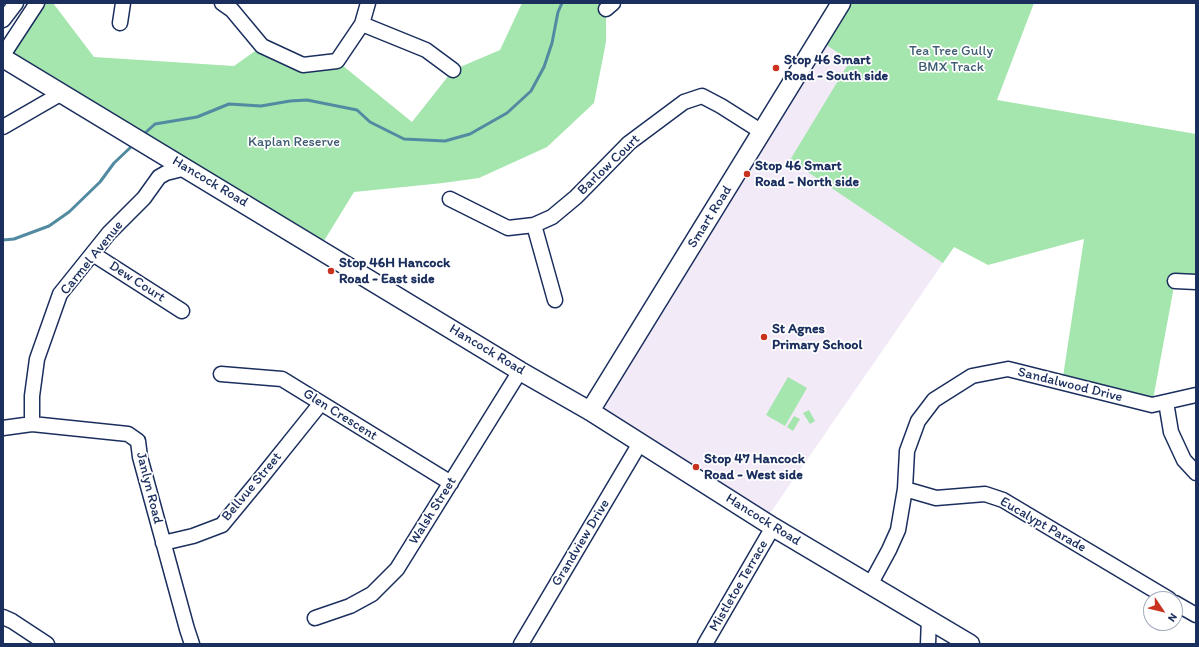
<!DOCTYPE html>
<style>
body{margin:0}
#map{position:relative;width:1199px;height:647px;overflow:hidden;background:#fff;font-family:Itim,sans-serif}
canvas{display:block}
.frame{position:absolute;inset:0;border:4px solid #1b2f5e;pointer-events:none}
.north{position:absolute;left:1143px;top:591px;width:40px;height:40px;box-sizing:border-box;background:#fff;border:1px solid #a4acbf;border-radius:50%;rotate:125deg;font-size:11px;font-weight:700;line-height:16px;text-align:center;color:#1b2f5e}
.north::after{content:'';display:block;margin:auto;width:14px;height:18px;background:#c8321e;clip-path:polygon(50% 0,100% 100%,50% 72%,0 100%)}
</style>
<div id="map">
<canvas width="1199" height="647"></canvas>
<div class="frame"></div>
<div class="north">N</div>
</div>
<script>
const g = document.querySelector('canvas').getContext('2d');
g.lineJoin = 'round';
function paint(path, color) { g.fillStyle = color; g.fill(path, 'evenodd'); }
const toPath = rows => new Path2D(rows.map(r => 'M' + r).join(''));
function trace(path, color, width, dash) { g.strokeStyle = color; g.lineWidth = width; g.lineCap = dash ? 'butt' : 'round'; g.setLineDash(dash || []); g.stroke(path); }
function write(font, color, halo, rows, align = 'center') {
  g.font = font + ' Itim,sans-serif'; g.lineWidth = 3.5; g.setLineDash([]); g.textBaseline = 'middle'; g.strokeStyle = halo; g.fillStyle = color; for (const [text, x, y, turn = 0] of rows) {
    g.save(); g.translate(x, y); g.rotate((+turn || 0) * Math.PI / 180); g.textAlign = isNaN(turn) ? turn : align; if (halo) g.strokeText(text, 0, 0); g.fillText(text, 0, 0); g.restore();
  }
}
paint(toPath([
 [819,40,1010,166,764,522,590,411]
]), '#f3eaf8');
paint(toPath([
 [38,3,53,3,94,57,234,66,262,46,303,65,337,61,412,122,453,70,500,50,522,3,608,3,606,9,606,42,594,103,547,147,479,178,443,183,354,192,319,249,3,58],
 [841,3,1034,3,997,100,1196,134,1196,287,1175,281,1152,405,1062,383,1084,239,988,265,954,247,943,263,790,160,850,61,819,40],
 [788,377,807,388,785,426,766,415],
 [809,410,815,421,810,424,803,413],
 [794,416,800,419,793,431,787,427]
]), '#a5e5ae');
trace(toPath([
 [145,133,155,124,197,117,229,104,261,106,290,101,307,100,357,110,370,122,404,139,445,141,470,134,507,113,531,91,544,67,552,43,558,12,562,3],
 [3,240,14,239,49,226,69,212,100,182,114,163,132,146]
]), '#528ba1', 3);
const minor = toPath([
 [222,3,232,10,262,46,303,65,337,61,362,24,368,3],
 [606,9,613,3],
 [3,20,16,3],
 [120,23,123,3],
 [362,24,426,50,453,70],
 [3,55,37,3],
 [3,127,62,93],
 [450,199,508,228,534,225,552,217,576,197,629,143,684,102,702,96,721,106,762,132],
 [534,225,555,300],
 [93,254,182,311],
 [1175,281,1196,282],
 [221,374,282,379,451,483],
 [1166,402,1171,432,1184,460,1196,473],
 [32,424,32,396,37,359,60,294,109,233,144,198,159,177,166,173,186,168],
 [3,428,32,424,128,434,138,441,140,457,187,629,192,644],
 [905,489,936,498,985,494,1003,500,1169,599],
 [163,543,193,536,222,525,260,479,321,403],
 [870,585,889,550,898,530,905,489,907,451,918,421,934,400,972,376,1008,369,1152,405,1196,395],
 [1175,603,1196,615],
 [3,617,12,621,47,644],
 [315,618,350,606,372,594,397,569,520,371],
 [521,644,640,443],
 [705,644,773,527],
 [928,644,929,619]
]);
const major = toPath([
 [3,58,520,371,590,411,773,527,970,644],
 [590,411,841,3]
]);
trace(minor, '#1b2f5e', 17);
trace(major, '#1b2f5e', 21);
trace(minor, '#fff', 14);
trace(major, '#fff', 18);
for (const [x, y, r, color] of [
 [776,68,4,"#c8321e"],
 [747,174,4,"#c8321e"],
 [331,271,4,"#c8321e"],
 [764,337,4,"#c8321e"],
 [696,467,4,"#c8321e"]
]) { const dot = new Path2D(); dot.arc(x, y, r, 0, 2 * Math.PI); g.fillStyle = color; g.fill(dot); trace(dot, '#fff', 1.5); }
write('14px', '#3e5c72', '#fff', [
 ["Tea Tree Gully",951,51],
 ["BMX Track",951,67],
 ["Kaplan Reserve",294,142]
]);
write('bold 14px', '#1b2f5e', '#fff', [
 ["Stop 46 Smart",784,60],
 ["Road - South side",784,76],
 ["Stop 46 Smart",755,166],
 ["Road - North side",755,182],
 ["Stop 46H Hancock",339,263],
 ["Road - East side",339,279],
 ["St Agnes",772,329],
 ["Primary School",772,345],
 ["Stop 47 Hancock",704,459],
 ["Road - West side",704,475]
], 'left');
write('14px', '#1b2f5e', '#fff', [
 ["Barlow Court",609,165,-44],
 ["Hancock Road",210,182,31],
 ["Smart Road",710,217,-58],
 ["Carmel Avenue",92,258,-51],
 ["Dew Court",137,282,33],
 ["Hancock Road",487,350,31],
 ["Sandalwood Drive",1070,385,14],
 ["Glen Crescent",340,415,32],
 ["Bellvue Street",252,487,-50],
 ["Janlyn Road",149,488,76],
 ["Walsh Street",433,511,-58],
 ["Hancock Road",763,520,32],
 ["Eucalypt Parade",1043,525,30],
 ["Grandview Drive",581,543,-59],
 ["Mistletoe Terrace",739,586,-60]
]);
</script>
